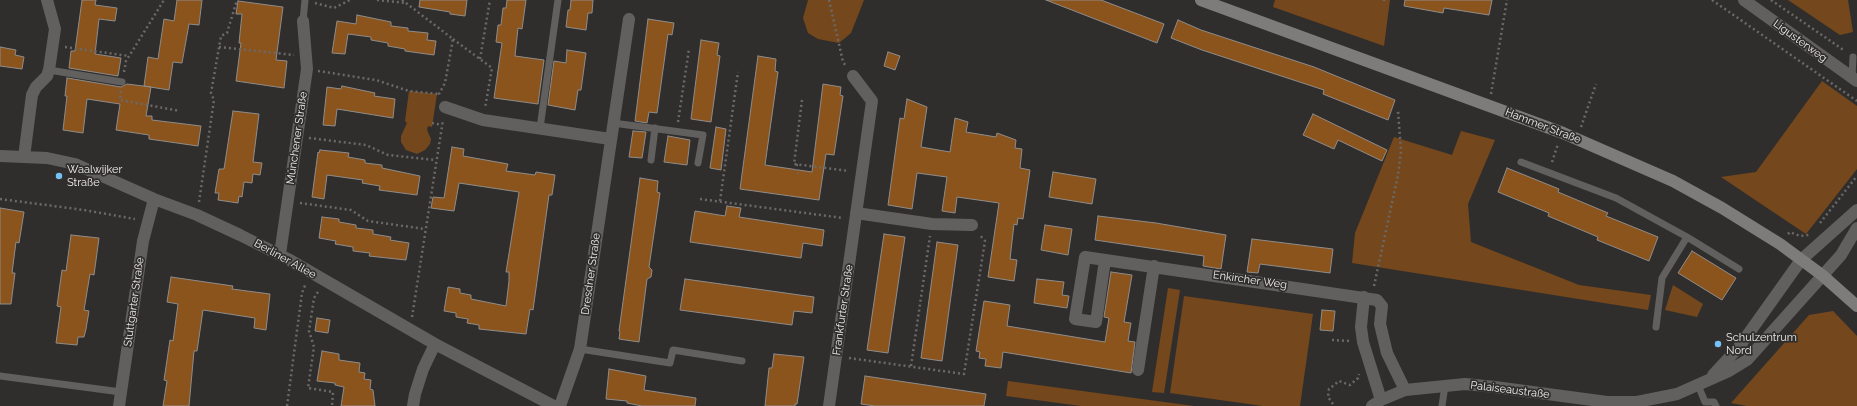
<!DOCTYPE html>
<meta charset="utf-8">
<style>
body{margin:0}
canvas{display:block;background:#302e2c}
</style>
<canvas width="1857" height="406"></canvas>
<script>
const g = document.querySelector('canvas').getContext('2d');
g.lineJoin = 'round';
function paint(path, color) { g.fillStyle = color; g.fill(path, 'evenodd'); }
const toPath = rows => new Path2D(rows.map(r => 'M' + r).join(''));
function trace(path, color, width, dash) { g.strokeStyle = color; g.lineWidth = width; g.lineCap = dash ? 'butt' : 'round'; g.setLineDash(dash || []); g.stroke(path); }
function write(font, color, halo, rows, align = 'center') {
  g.font = font + ' Raleway,sans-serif'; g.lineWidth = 3.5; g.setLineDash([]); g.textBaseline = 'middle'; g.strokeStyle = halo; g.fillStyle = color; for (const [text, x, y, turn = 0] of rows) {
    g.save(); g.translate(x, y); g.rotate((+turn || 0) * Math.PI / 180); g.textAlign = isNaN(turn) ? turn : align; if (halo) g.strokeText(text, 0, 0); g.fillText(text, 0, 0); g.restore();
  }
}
paint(toPath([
 [808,0,864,0,851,33,839,43,818,39,808,33,803,18],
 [1275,0,1390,0,1384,46,1273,7],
 [1788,0,1848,0,1853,32,1840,35],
 [1822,81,1857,106,1857,169,1806,234,1721,177,1756,172],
 [409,91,437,94,432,127,428,126,427,130,431,139,430,144,425,150,417,154,406,150,401,142,401,136,407,123,405,121],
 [1461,131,1495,140,1468,204,1471,242,1579,285,1651,295,1648,310,1352,263,1355,233,1394,137,1452,155],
 [1673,285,1703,304,1697,317,1665,310],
 [1168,288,1180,290,1164,393,1152,392],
 [1184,296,1313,314,1300,406,1263,406,1170,393],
 [1833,311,1857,336,1857,406,1747,406,1731,403,1809,315],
 [1008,381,1194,406,1081,406,1006,396]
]), '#74471c');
const building = toPath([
 [82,0,96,0,95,5,117,8,115,21,99,19,95,54,121,58,118,76,69,68,71,51,75,51,82,0],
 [177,0,202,0,199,25,189,24,182,63,173,62,169,90,144,86,148,57,158,59,164,19,174,21,177,0],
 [420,0,467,0,465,16,450,14,450,12,419,7,420,0],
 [507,0,526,0,522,29,518,28,515,56,544,60,538,104,494,98,502,43,496,42,498,25,501,25,503,8,506,8,507,0],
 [571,0,593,0,592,13,588,13,586,30,566,27,568,10,570,10,571,0],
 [1046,0,1101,0,1164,24,1157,43,1046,0],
 [1405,0,1492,0,1489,15,1444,8,1443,13,1404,6,1405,0],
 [238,1,283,7,276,60,287,61,284,88,236,81,241,43,239,43,242,14,236,14,238,1],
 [357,15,391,22,391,26,408,28,408,31,428,33,427,40,436,41,434,55,405,51,405,49,388,46,388,43,371,40,371,37,348,34,345,54,332,53,337,21,356,24,357,15],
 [648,19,674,23,672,35,668,34,657,113,649,112,647,123,635,121,648,19],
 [1178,20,1201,30,1314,67,1395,100,1388,120,1323,94,1324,90,1202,50,1171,38,1178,20],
 [701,40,719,43,717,55,720,56,711,122,691,119,701,40],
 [0,47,16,50,15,55,24,57,22,69,0,66,0,47],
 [567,50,586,53,581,90,578,90,575,110,548,105,554,61,566,63,567,50],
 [888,52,900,56,895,70,884,66,888,52],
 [758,56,776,59,775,71,778,72,765,165,812,172,823,84,841,87,840,95,843,96,834,155,826,154,819,200,740,189,758,56],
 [67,78,121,87,127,84,151,87,146,116,152,116,152,120,201,126,198,146,149,139,149,135,116,130,120,104,87,99,83,133,63,130,67,96,65,96,67,78],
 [342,86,375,93,374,96,395,99,393,118,337,109,335,126,323,125,327,87,341,89,342,86],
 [907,99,927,107,921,147,950,152,955,118,968,122,966,132,996,137,997,133,1016,140,1015,148,1022,149,1020,168,1030,170,1023,219,1018,218,1017,225,1014,224,1010,259,1017,260,1014,281,988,277,999,203,957,197,955,213,942,211,947,177,917,173,912,209,888,205,900,118,904,119,907,99],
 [233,111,259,114,253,162,262,163,260,175,253,174,252,183,244,182,242,197,239,196,238,203,218,200,219,193,215,193,219,169,224,169,233,111],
 [1313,114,1387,150,1382,161,1338,140,1334,149,1303,135,1313,114],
 [716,127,726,129,721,170,710,168,716,127],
 [633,131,646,132,642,158,629,157,633,131],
 [668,136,690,140,687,165,664,162,668,136],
 [452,147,464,149,463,156,508,164,506,171,535,175,536,172,555,175,552,195,549,195,533,310,530,309,526,334,479,329,479,325,467,323,468,319,456,317,456,313,444,311,448,287,460,289,460,293,471,295,471,299,506,306,509,281,509,272,506,272,519,192,459,183,454,211,431,208,433,197,444,198,452,147],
 [320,150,349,153,348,157,365,160,365,163,382,165,382,168,420,176,417,195,379,190,380,186,362,183,363,180,327,175,324,199,312,197,318,152,319,153,320,150],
 [1507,168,1559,189,1558,192,1608,213,1606,216,1658,237,1649,261,1597,240,1598,237,1548,216,1549,213,1498,192,1507,168],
 [1053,172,1096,179,1092,204,1049,197,1053,172],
 [640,178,658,181,657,192,660,193,649,267,652,270,651,277,647,279,639,342,619,339,620,332,619,331,640,178],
 [727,206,741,208,739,217,824,230,822,246,803,243,801,258,690,242,695,211,725,216,727,206],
 [0,208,24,212,19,243,16,242,12,273,15,273,11,304,0,304,0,208],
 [1098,216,1156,223,1226,235,1221,269,1203,266,1204,256,1095,240,1098,216],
 [322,217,339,219,339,222,356,225,356,228,373,230,373,234,391,237,390,240,409,243,406,260,369,256,370,253,353,251,353,247,335,244,336,241,319,238,322,217],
 [1045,225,1072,229,1068,255,1041,250,1045,225],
 [884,234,905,237,888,353,867,350,884,234],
 [71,235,99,238,94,275,90,274,84,310,89,311,86,329,84,337,78,337,77,345,56,343,61,307,57,306,62,270,66,271,71,235],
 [1252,239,1333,249,1330,273,1260,264,1258,273,1247,272,1252,239],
 [937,242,958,245,942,361,921,358,937,242],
 [1692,251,1736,278,1722,300,1678,273,1692,251],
 [1111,272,1132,275,1124,322,1131,323,1128,341,1135,342,1131,373,1003,352,1001,368,985,366,986,359,979,358,980,352,976,351,984,301,1010,305,1007,326,1105,342,1109,318,1104,317,1111,272],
 [171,277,233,286,232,289,270,294,266,330,254,328,255,318,203,310,197,351,194,351,189,406,163,406,167,381,164,380,170,340,173,341,178,304,167,302,171,277],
 [685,279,814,297,812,313,794,311,792,325,680,310,685,279],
 [1037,279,1064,282,1062,295,1069,296,1067,308,1034,303,1037,279],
 [1322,310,1335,311,1333,331,1320,330,1322,310],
 [317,318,330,320,328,333,315,331,317,318],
 [322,351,339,354,339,360,360,363,359,372,365,373,364,379,371,380,370,389,373,390,375,406,341,406,344,387,335,385,335,383,317,381,322,351],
 [774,354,804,357,797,404,795,404,795,406,765,406,769,368,772,368,774,354],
 [609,369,646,376,644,390,696,398,695,406,642,406,627,403,627,401,606,399,609,369],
 [865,376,986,394,984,406,875,406,861,404,865,376]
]);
paint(building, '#8c541d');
trace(building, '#8e8c8a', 1);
trace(toPath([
 [377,0,406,3],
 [402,0,453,39,445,83,439,94,440,96],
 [829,0,843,62,846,66],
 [1712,0,1857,101],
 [1771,0,1845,51],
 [1384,1,1384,0],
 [315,3,334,8,350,0],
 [453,39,492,68,485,108],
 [65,47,129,56],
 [219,47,294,55],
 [480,59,490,0],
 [318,71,376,80,409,91,439,94],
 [124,72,126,61,164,0],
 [121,91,120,100,180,111],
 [1491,94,1507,0],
 [802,100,794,164,849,171],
 [678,122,689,49],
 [432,123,442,125],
 [1581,127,1596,84],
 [309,138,366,145,388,155,436,160],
 [1552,162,1558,144],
 [797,164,796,171,798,174],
 [0,199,84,210,135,219],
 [700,199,843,218],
 [720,201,738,72],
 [199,202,214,100,211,93,221,36,227,33,237,0],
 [300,203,351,210,368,221,425,229],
 [1820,223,1857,176],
 [1788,234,1790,232,1800,236,1809,235],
 [1374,286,1398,175,1401,151,1398,111],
 [318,292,314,298,309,331,314,347,308,388,333,392,332,406],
 [412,317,443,120],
 [1332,340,1350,341],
 [849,358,964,374,985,241,979,234],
 [911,366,930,236],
 [1333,404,1328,397,1329,389,1339,381,1350,385,1358,378,1359,374],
 [287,406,302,293,306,283]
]), '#6b6968', 2.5, [2, 3]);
trace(toPath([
 [303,21,305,0],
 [49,70,122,82],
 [1852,77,1853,57],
 [613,123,703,135,698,163],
 [540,128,558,0],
 [651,160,655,128],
 [1521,162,1616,198,1687,237,1739,269],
 [1656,327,1662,278,1687,237],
 [580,349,670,363,673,350,742,361],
 [0,376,121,392],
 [1698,385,1705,402,1714,402,1716,406],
 [1442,406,1445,385]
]), '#61605f', 7);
trace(toPath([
 [1744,0,1857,81],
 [445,107,483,120,610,139],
 [0,156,47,158,75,164,154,199,197,215,240,235,288,259,435,344,554,406],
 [24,157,32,95,36,87,47,76,49,70,55,29,47,0],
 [856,213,932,224,972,225],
 [280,254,307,69,303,21],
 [1105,260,1096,322,1075,319,1085,257,1377,300,1382,306,1380,324,1387,353,1405,390],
 [1364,297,1361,327,1363,342,1381,400],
 [1138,370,1154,266],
 [1713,375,1739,347,1801,260,1857,210],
 [119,406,143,241,154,199],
 [413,406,415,394,423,369,435,344],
 [560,406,580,349,629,19],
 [829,406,872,101,853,76],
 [1372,406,1381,400,1405,390,1465,384,1495,387,1607,402,1637,402,1677,394,1729,371,1747,360,1841,255,1857,228]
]), '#61605f', 12);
trace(toPath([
 [1201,0,1563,133,1673,181,1722,208,1780,244,1822,275,1857,306]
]), '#7d7c7a', 12);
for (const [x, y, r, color] of [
 [59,176,4,"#75c0f6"],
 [1718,344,4,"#75c0f6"]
]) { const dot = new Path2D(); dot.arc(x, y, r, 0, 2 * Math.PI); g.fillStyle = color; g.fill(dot); trace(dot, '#302e2c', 1.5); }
write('11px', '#efedec', '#302e2c', [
 ["Ligusterweg",1800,41,36],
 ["Hammer Straße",1543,126,21],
 ["Münchener Straße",297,138,-82],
 ["Berliner Allee",285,259,29],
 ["Dresdner Straße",591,274,-82],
 ["Enkircher Weg",1250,280,8],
 ["Stuttgarter Straße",134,302,-82],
 ["Frankfurter Straße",843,310,-82],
 ["Palaiseaustraße",1510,390,7]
]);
write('11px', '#efedec', '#302e2c', [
 ["Waalwijker",67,170],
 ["Straße",67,183],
 ["Schulzentrum",1726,338],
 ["Nord",1726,351]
], 'left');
</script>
